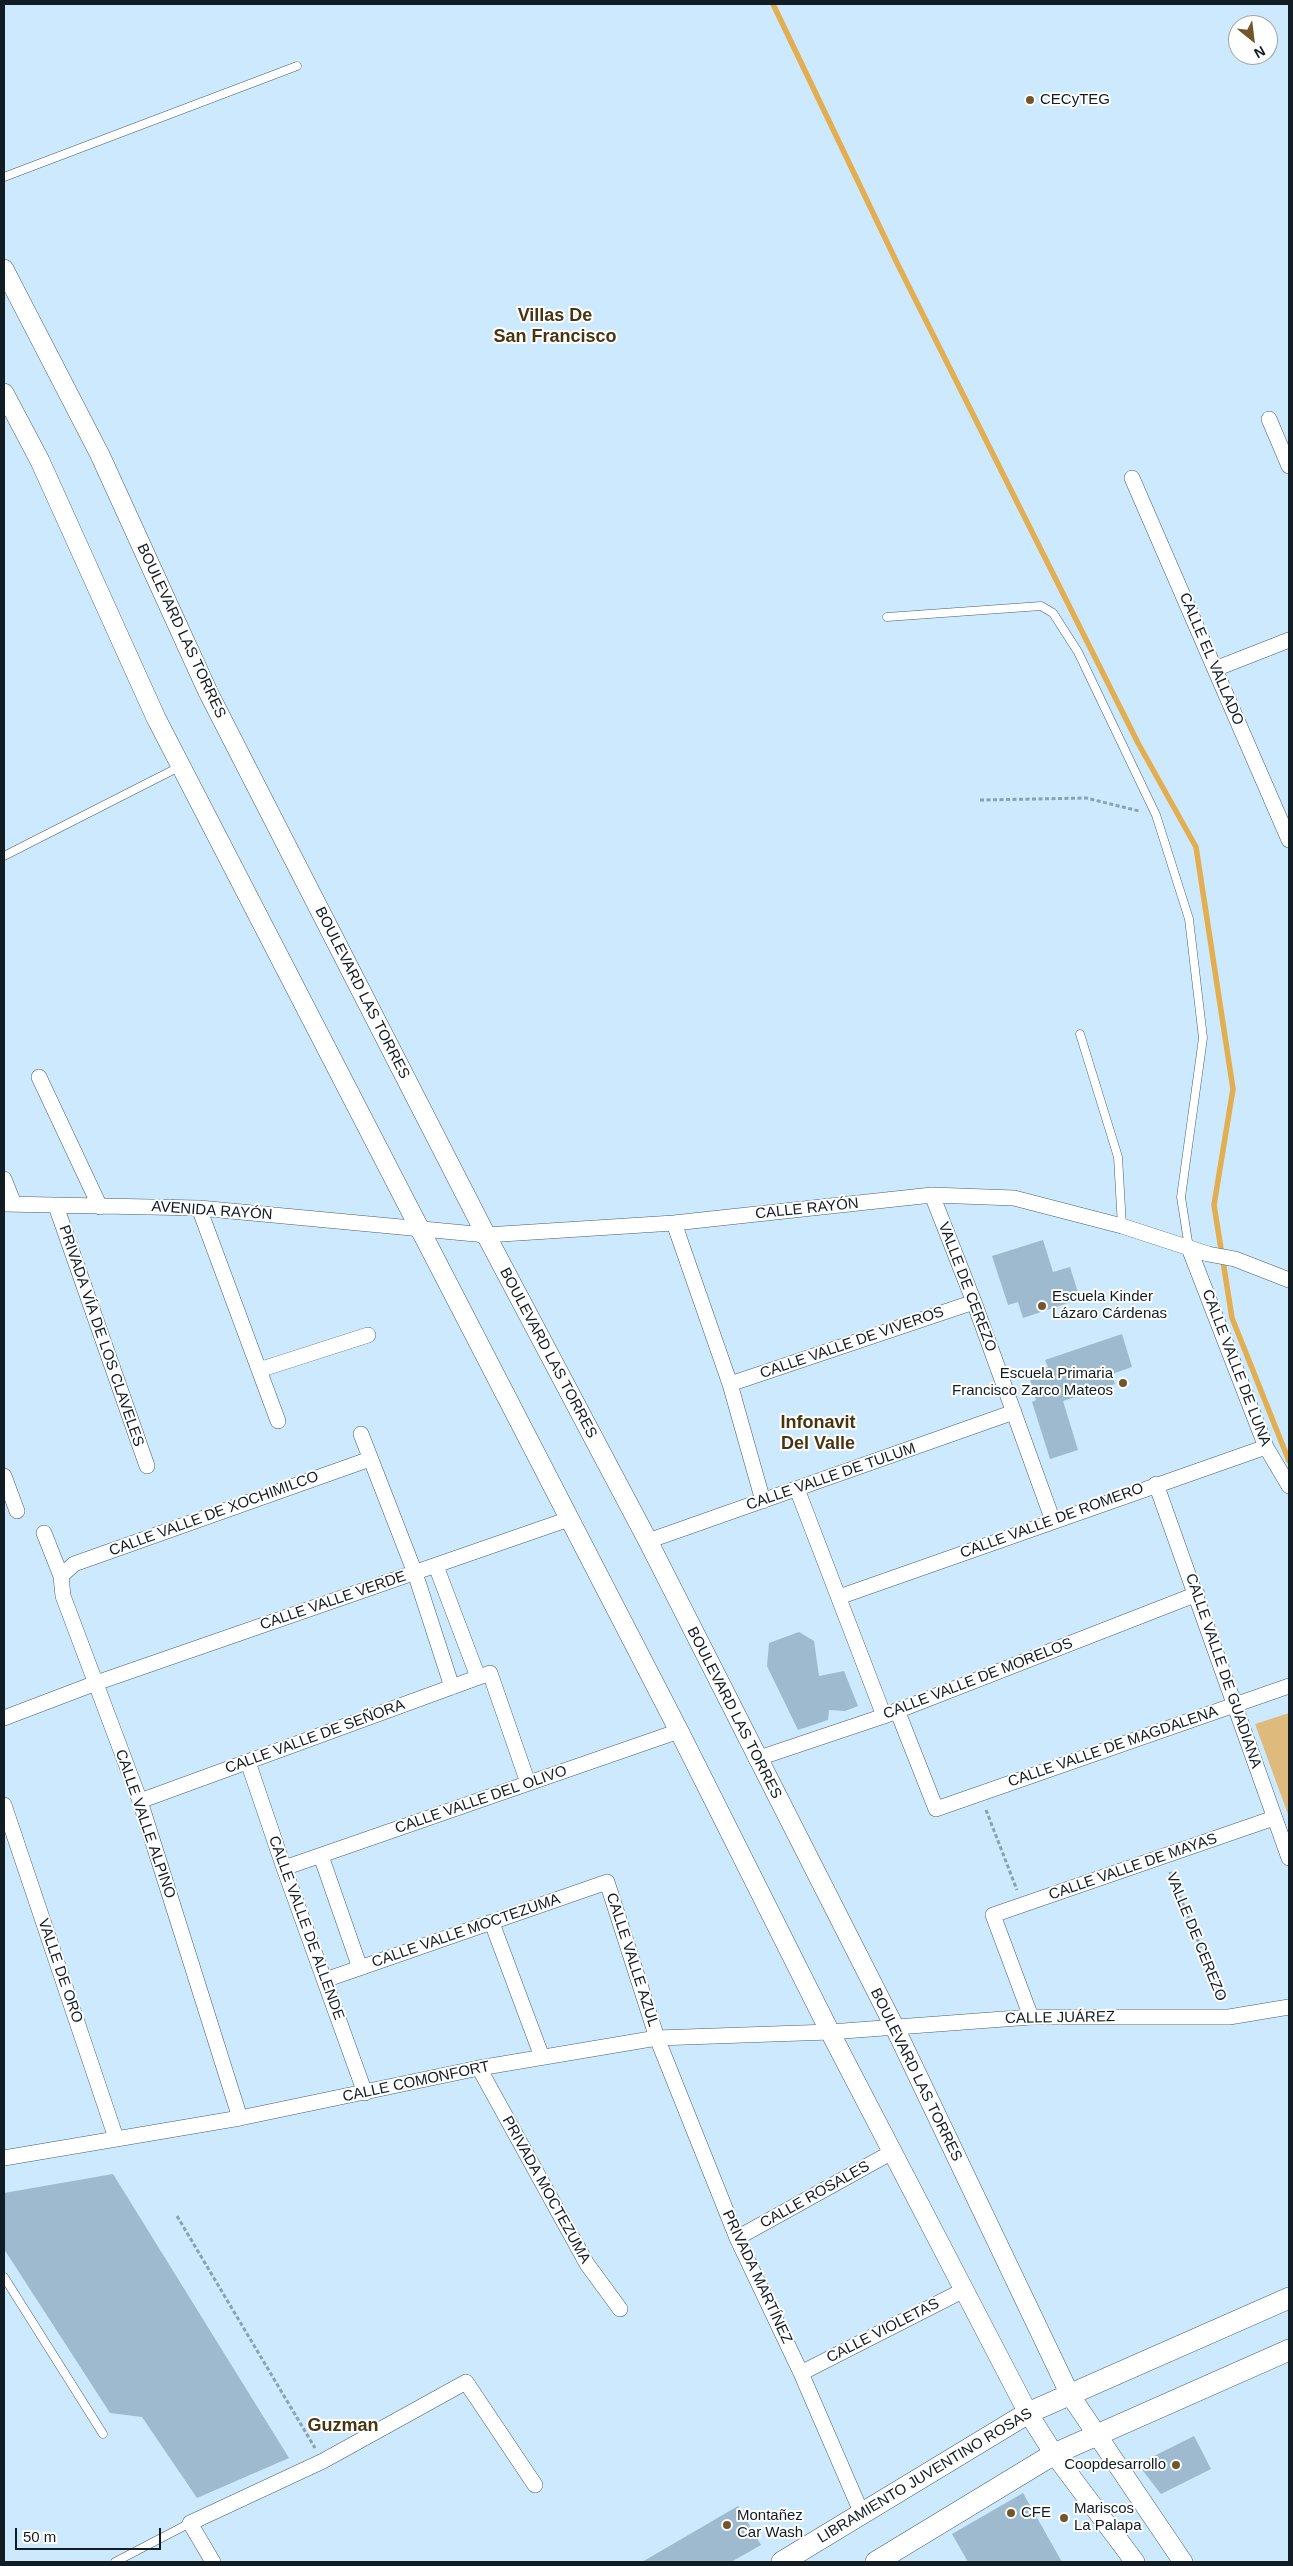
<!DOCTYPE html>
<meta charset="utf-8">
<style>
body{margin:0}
#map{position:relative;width:1293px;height:2566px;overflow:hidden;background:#cce9fe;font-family:Helvetica,sans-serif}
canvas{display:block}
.frame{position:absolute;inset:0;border:5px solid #111c23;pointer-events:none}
.north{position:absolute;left:1228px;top:15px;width:50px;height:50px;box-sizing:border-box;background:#fff;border:1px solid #a0a4a7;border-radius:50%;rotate:151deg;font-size:14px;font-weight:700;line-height:20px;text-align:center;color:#111c23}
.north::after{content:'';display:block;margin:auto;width:18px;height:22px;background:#705628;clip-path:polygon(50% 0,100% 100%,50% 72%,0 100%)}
.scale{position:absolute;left:15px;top:2528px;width:146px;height:22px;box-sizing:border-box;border:2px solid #111c23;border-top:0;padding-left:6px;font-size:15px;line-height:18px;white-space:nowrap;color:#111c23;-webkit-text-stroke:4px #fff;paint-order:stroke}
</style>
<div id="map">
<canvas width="1293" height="2566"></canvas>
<div class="frame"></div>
<div class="north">N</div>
<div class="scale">50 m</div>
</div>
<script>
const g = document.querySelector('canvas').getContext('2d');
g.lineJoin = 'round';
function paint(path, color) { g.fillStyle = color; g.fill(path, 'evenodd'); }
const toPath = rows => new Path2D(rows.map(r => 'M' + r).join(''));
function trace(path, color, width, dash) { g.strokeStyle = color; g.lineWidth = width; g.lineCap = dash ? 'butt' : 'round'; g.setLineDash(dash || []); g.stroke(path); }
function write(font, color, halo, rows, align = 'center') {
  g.font = font + ' Helvetica,sans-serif'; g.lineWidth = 4; g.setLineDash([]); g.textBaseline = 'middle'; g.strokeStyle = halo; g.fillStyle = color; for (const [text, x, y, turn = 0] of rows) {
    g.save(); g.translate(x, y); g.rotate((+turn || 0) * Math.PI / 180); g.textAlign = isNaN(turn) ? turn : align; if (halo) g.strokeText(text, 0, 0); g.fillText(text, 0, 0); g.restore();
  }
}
paint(toPath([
 [1289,1713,1289,1817,1255,1724]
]), '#deba7d');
trace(toPath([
 [773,4,897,263,1138,743,1196,847,1233,1089,1214,1205,1232,1318,1289,1461]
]), '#e3ae4f', 5.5);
paint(toPath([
 [1043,1240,1053,1272,1070,1267,1080,1299,1023,1318,1018,1302,1008,1305,992,1256],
 [1122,1334,1132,1367,1112,1374,1115,1384,1063,1401,1078,1450,1050,1459,1032,1402,1036,1400,1028,1373,1048,1367,1045,1360],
 [799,1632,814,1641,819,1676,844,1671,858,1706,845,1711,829,1710,828,1720,798,1730,767,1666,769,1643],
 [113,2174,289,2458,197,2498,142,2417,110,2413,4,2249,4,2193],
 [1194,2436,1211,2469,1161,2494,1143,2471,1144,2461],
 [1023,2493,1062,2562,968,2562,952,2534],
 [738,2506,761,2545,731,2562,642,2562]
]), '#9dbace');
const service = toPath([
 [4,177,297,66],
 [887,617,1041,606,1053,613,1078,652,1156,815,1189,919,1203,1038,1181,1197,1189,1248],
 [4,856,181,766],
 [1080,1034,1118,1157,1122,1226],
 [4,2277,103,2434],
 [115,2562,190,2523]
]);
const minor = toPath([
 [1269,419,1289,466],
 [1132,478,1289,840],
 [1215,669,1289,640],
 [39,1077,100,1207],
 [4,1179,14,1204],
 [932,1195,974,1302,1053,1521],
 [4,1204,199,1208,486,1235,674,1223,932,1195,1014,1198,1122,1226,1208,1254,1235,1259,1289,1280],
 [56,1206,147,1466],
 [199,1208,278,1421],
 [674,1223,730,1384,763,1501],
 [1189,1248,1266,1447,1289,1486],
 [259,1370,368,1335],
 [730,1384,974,1302],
 [361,1434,415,1573,452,1687],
 [4,1476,17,1511],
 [1156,1484,1289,1858],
 [797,1489,884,1716],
 [44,1533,61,1576,63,1596,140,1801,240,2118],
 [648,1541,1014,1412],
 [436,1566,478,1677],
 [61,1576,74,1564,370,1459],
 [839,1597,1266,1447],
 [897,1710,936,1809,1289,1686],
 [4,1718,96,1683,569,1519],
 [756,1759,884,1716,1197,1594],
 [248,1762,284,1868,365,2093],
 [140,1801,490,1673,528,1783],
 [4,1805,116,2138],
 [321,1856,360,1968],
 [284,1868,679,1731],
 [492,1923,542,2057],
 [325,1980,607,1882,657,2038,737,2238,801,2373,862,2514],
 [1031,2017,993,1915,1274,1818],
 [479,2068,587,2264,620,2309],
 [4,2158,240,2118,479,2068,657,2038,830,2032,1031,2017,1229,2017,1289,2007],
 [737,2238,894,2151],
 [801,2373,964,2290],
 [213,2562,190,2523,323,2461,466,2382,535,2485]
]);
const tertiary = toPath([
 [4,269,100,455,208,692,486,1235,648,1541,894,2026,1070,2395,1183,2562],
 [4,393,40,461,156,718,679,1731,830,2032,1028,2413,1054,2454,1135,2562]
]);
const secondary = toPath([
 [782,2562,1028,2413,1289,2298],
 [876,2562,1054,2454,1289,2350]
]);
trace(service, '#455f70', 9);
trace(minor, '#455f70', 16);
trace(tertiary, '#455f70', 20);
trace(secondary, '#455f70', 22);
trace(toPath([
 [980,800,1086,798,1139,811],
 [986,1810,1017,1890],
 [1170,1872,1222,2000],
 [177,2216,315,2448]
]), '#8aa1b1', 3, [4, 2.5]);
trace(service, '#fff', 8);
trace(minor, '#fff', 15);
trace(tertiary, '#fff', 19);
trace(secondary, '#fff', 21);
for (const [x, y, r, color] of [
 [1030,100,5,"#705628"],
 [1042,1306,5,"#705628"],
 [1123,1383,5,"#705628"],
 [1176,2465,5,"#705628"],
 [1011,2513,5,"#705628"],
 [1064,2518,5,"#705628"],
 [727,2525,5,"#705628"]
]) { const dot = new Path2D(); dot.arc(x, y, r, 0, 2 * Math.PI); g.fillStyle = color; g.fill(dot); trace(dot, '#fff', 2); }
write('15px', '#111c23', '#fff', [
 ["CECyTEG",1040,100],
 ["Escuela Kinder",1052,1297],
 ["Lázaro Cárdenas",1052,1314],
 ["Escuela Primaria",1113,1374,"right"],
 ["Francisco Zarco Mateos",1113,1391,"right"],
 ["Coopdesarrollo",1166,2465,"right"],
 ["Mariscos",1074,2509],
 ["La Palapa",1074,2526],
 ["CFE",1021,2513],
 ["Montañez",737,2516],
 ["Car Wash",737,2533]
], 'left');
write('15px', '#111c23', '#fff', [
 ["BOULEVARD LAS TORRES",181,631,65],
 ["CALLE EL VALLADO",1211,659,67],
 ["BOULEVARD LAS TORRES",362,993,63],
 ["CALLE RAYÓN",807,1209,-6],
 ["AVENIDA RAYÓN",212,1211,4],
 ["VALLE DE CEREZO",967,1287,69],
 ["PRIVADA VÍA DE LOS CLAVELES",101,1336,71],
 ["CALLE VALLE DE VIVEROS",852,1343,-19],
 ["BOULEVARD LAS TORRES",548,1353,62],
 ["CALLE VALLE DE LUNA",1236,1368,69],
 ["CALLE VALLE DE TULUM",831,1477,-19],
 ["CALLE VALLE DE XOCHIMILCO",214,1514,-20],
 ["CALLE VALLE DE ROMERO",1052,1521,-20],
 ["CALLE VALLE VERDE",333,1601,-19],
 ["CALLE VALLE DE GUADIANA",1223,1671,71],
 ["CALLE VALLE DE MORELOS",978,1679,-21],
 ["BOULEVARD LAS TORRES",734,1713,63],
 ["CALLE VALLE DE SEÑORA",315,1737,-20],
 ["CALLE VALLE DE MAGDALENA",1113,1747,-19],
 ["CALLE VALLE DEL OLIVO",481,1800,-19],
 ["CALLE VALLE ALPINO",145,1824,71],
 ["CALLE VALLE DE MAYAS",1133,1867,-19],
 ["CALLE VALLE DE ALLENDE",306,1928,70],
 ["CALLE VALLE MOCTEZUMA",466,1931,-19],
 ["VALLE DE CEREZO",1196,1937,68],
 ["CALLE VALLE AZUL",632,1960,72],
 ["VALLE DE ORO",60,1971,71],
 ["CALLE JUÁREZ",1060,2018,-1],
 ["BOULEVARD LAS TORRES",916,2075,64],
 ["CALLE COMONFORT",416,2082,-12],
 ["PRIVADA MOCTEZUMA",546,2190,61],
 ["CALLE ROSALES",815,2195,-29],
 ["PRIVADA MARTÍNEZ",757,2277,65],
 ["CALLE VIOLETAS",883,2331,-27],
 ["LIBRAMIENTO JUVENTINO ROSAS",925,2476,-31]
]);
write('bold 18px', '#48340e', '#fff', [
 ["Villas De",555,316],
 ["San Francisco",555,337],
 ["Infonavit",818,1423],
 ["Del Valle",818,1444],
 ["Guzman",343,2426]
]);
</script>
